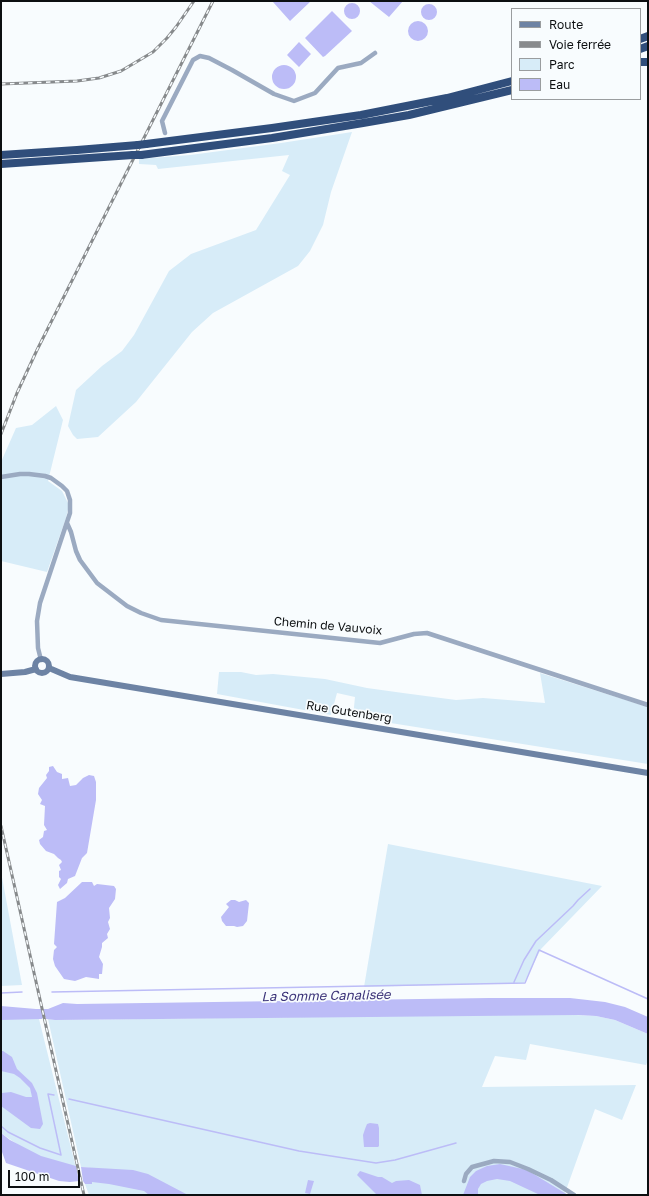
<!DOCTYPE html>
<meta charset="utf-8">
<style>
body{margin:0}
#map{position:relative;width:649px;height:1196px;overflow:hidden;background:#f8fcfe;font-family:"Golos Text",sans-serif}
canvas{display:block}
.frame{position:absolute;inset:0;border:2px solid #0c0f11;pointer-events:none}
.legend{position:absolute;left:511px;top:8px;width:130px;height:92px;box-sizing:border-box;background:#f8fcfe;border:1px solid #9a9d9f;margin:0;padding:5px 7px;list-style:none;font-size:12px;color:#0c0f11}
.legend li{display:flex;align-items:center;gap:8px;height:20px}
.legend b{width:20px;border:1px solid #9a9d9f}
.scale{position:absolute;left:8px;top:1170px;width:72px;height:18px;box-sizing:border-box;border:2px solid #0c0f11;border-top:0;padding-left:5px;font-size:12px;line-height:14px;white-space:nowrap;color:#0c0f11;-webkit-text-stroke:3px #f8fcfe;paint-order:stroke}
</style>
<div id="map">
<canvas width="649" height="1196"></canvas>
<div class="frame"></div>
<ul class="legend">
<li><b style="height:5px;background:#6d83a4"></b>Route</li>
<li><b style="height:5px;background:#878a8c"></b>Voie ferrée</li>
<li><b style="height:11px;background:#d7ecf8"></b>Parc</li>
<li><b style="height:11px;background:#bcbcf7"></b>Eau</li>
</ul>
<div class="scale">100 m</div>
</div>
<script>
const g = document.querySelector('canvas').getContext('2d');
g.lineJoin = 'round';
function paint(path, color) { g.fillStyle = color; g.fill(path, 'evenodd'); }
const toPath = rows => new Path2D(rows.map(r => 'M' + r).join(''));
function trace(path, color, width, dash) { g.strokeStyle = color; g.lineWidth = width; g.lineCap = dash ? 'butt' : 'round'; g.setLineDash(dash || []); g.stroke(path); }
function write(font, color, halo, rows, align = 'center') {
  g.font = font + ' "Golos Text",sans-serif'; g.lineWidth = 3.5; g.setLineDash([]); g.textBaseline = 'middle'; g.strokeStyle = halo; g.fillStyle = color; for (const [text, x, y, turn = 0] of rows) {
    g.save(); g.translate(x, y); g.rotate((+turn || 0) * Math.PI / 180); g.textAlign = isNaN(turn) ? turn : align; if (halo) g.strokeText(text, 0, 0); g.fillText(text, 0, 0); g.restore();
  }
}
paint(toPath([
 [352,132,331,192,323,225,310,251,298,266,213,313,192,332,136,402,98,437,77,439,73,435,68,426,76,390,102,366,122,351,134,335,169,271,191,254,256,230,290,175,282,171,289,155,158,169,156,165,139,164,139,159,190,155,281,143],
 [56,406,63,420,48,481,62,491,69,505,66,518,47,572,1,561,1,462,16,428,32,425],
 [219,672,241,672,256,675,273,674,325,679,367,688,403,693,456,700,483,698,545,703,540,673,648,707,648,764,353,717,355,697,337,693,331,715,217,694],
 [388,844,602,886,541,949,524,983,364,987],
 [1,872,22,985,1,986],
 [555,1014,596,1016,615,1020,648,1034,648,1060,646,1065,530,1044,526,1060,495,1056,482,1087,636,1085,622,1120,595,1109,565,1193,568,1195,476,1195,484,1170,467,1195,181,1195,90,1168,81,1167,48,1019,55,1020],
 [1,1019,39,1019,76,1168,40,1160,1,1133],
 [100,1179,146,1190,153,1195,89,1195,85,1184,92,1184,92,1182]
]), '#d7ecf8');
paint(toPath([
 [274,1,311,1,290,21,273,2],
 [369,1,403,1,389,17],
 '344 11a8 8 0 1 1 16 0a8 8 0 1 1-16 0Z',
 '421 12a8 8 0 1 1 16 0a8 8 0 1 1-16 0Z',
 [332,11,352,31,325,56,323,57,305,38],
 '408 31a10 10 0 1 1 20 0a10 10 0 1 1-20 0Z',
 [299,42,311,54,299,67,287,55],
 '272 77a12 12 0 1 1 24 0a12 12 0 1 1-24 0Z',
 [53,766,57,772,62,774,62,779,68,778,70,786,76,785,83,778,89,775,94,776,96,782,96,800,87,853,82,858,75,876,68,879,67,883,60,889,58,885,61,879,59,877,59,871,61,870,59,865,62,862,61,860,58,858,54,854,46,851,40,844,39,840,43,837,44,831,47,830,44,825,45,806,40,804,42,800,38,794,39,788,47,778,46,775,49,771,49,767],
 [82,882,92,882,94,886,97,884,114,886,116,889,115,899,109,908,110,918,108,922,110,929,107,934,108,938,102,943,102,947,99,957,103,964,102,974,99,974,99,979,86,977,75,981,64,979,55,966,53,959,54,950,57,947,54,944,57,902,65,898],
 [231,900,235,900,239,902,246,900,249,903,247,921,243,926,237,927,234,926,226,926,222,921,221,917,229,907,226,904],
 [489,998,570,998,605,1002,625,1007,648,1017,648,1034,615,1020,596,1016,578,1015,55,1020,46,1019,46,1017,42,1018,42,1019,1,1020,1,1006,36,1009,48,1009,63,1003,77,1004],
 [1,1051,3,1051,12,1057,17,1069,32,1083,37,1093,43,1124,40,1129,31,1128,1,1106,2,1093,11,1092,26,1097,32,1097,30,1088,20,1078,14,1074,1,1071],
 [370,1123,378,1124,379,1128,379,1146,378,1147,364,1147,363,1135,365,1129,367,1124],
 [1,1133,10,1140,41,1156,76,1166,79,1181,70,1182,59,1181,6,1163,2,1152,1,1151],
 [500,1164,527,1170,568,1195,540,1195,510,1181,497,1179,487,1181,481,1184,478,1189,478,1195,463,1195,470,1177,476,1171,487,1166],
 [81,1167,133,1170,148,1174,188,1195,149,1195,144,1191,109,1184,92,1182,92,1184,85,1184,83,1181],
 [360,1171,378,1177,382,1177,392,1183,396,1181,409,1180,420,1185,422,1195,377,1195,357,1175],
 [308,1180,314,1181,310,1194,305,1193]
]), '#bcbcf7');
trace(toPath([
 [514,982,524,960,536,941,573,906,578,900,590,889],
 [52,992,525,983,539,950,648,999],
 [1,993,22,992],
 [69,1099,299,1151,376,1163,395,1160,456,1143],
 [1,1126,8,1132,40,1148,61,1155,48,1094,54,1095]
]), '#bcbcf7', 1.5);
trace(toPath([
 [165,133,162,121,193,60,200,56,209,58,232,70,274,94,294,101,315,93,338,68,361,63,375,53],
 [1,477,20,474,29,474,45,476,51,478,62,486,67,491,70,500,70,513,40,603,37,621,38,648,41,660],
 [67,523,71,532,76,551,80,560,97,583,127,606,141,613,161,620,380,643,414,634,427,633,648,705],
 [464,1181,466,1174,472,1167,494,1161,510,1162,528,1169,551,1180,574,1195]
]), '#9baac1', 4.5);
trace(toPath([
 '35 666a7 7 0 1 1 14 0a7 7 0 1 1-14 0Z',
 [49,668,70,677,94,681,648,773],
 [1,674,25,672,36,669]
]), '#6d83a4', 6);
trace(toPath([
 [640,39,648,36],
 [640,49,648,46],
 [640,62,648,62],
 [146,144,272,128,361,115,447,98,512,81],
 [1,155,77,150,138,145],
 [141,155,272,138,363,123,409,115,512,90],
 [1,164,133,155]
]), '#304e7b', 8);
const rail = toPath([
 [1,84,77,81,99,78,121,71,153,52,167,38,176,27,194,1],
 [1,434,17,393,37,350,213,1],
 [1,826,84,1195]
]);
trace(rail, '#878a8c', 3);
trace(rail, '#f8fcfe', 1.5, [4.5]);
trace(toPath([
 [138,145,146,144],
 [133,155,141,155]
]), '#304e7b', 8);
write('12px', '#0c0f11', '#f8fcfe', [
 ["Chemin de Vauvoix",328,626,5],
 ["Rue Gutenberg",349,712,9]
]);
write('italic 13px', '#3c3479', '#f8fcfe', [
 ["La Somme Canalisée",326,996,-1]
]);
</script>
